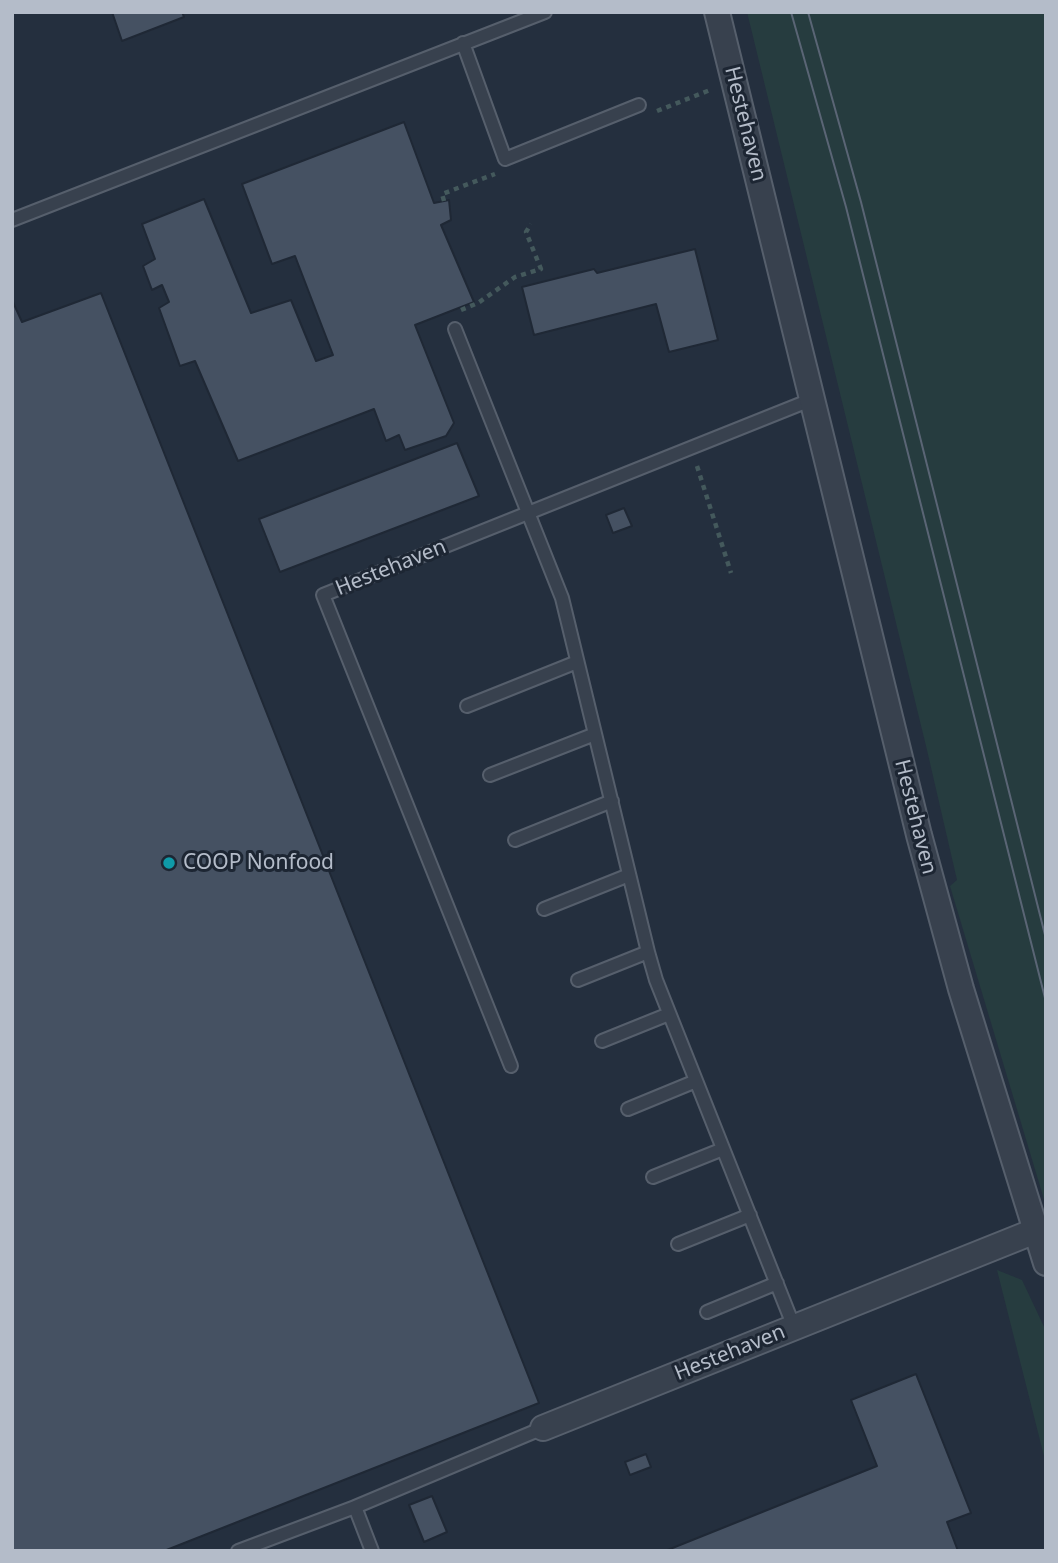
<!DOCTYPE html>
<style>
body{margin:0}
#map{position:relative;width:1058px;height:1563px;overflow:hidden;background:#242f3e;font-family:"Noto Sans",sans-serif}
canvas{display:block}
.frame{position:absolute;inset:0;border:14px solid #b4bcc9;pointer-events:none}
</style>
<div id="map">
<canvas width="1058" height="1563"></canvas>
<div class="frame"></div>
</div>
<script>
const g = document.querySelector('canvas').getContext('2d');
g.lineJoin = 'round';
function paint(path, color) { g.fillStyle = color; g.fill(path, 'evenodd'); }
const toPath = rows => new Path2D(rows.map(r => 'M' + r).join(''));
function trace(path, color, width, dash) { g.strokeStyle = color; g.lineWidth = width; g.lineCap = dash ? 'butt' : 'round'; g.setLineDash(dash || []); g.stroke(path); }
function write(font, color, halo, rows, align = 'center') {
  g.font = font + ' "Noto Sans",sans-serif'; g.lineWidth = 6; g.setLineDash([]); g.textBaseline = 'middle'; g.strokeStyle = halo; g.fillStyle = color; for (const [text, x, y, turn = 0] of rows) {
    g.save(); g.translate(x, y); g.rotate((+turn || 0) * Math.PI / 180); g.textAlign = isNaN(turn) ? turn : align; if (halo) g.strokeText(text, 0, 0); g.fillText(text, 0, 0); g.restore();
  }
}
paint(toPath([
 [747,12,1046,12,1046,1206,950,886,957,880,927,750],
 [997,1270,1022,1280,1046,1331,1046,1464]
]), '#263c3f');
const building = toPath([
 [112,12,182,12,184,17,122,41,112,12],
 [404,122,434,203,449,200,451,220,441,225,474,302,415,325,454,423,446,436,405,450,399,435,386,441,374,409,238,461,195,361,180,366,159,308,169,302,162,285,152,290,143,266,155,259,142,224,204,199,251,313,291,300,316,361,333,355,295,256,272,264,242,184,404,122],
 [695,249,718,340,669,352,656,304,534,335,522,287,594,269,597,273,695,249],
 [101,293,539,1403,164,1551,12,1551,12,300,22,322,101,293],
 [457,443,479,496,280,572,259,519,457,443],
 [624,508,632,526,613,533,606,515,624,508],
 [916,1374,971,1513,947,1522,958,1551,665,1551,877,1466,851,1400,916,1374],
 [646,1454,651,1467,630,1475,625,1462,646,1454],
 [432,1496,447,1532,424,1542,409,1505,432,1496]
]);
paint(building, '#455162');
trace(building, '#1f2835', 2);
const service = toPath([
 [463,43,505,159,639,105],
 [12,220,545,12],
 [455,329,562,598,648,952,578,980],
 [467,706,577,662],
 [490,775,595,734],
 [515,840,612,801],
 [544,909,629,875],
 [648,952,656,980,794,1327],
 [602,1041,669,1014],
 [511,1066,323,595,813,399],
 [628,1109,696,1081],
 [653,1177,723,1149],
 [678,1244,750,1215],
 [707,1312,777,1283],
 [238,1551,355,1507],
 [372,1551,355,1507,543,1428]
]);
const minor = toPath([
 [717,12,919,835,961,989,1046,1263],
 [543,1428,1035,1231]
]);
trace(service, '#565f6c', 16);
trace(minor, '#565f6c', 28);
trace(toPath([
 [657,111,710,90],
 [444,201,442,194,495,174],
 [461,310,478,303,515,277,541,269,526,232,531,224],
 [697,466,731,573]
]), '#44595c', 4.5, [5, 5]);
trace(service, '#38414e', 12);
trace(minor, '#38414e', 24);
trace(toPath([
 [791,12,846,207,1046,1002],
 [808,12,861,202,1046,939]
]), '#5a6575', 2);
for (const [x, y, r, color] of [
 [169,863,7,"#0f9aa8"]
]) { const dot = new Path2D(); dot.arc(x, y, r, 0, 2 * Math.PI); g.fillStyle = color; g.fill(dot); trace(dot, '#1d2633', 2.5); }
write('21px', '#b4bcc9', '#1d2633', [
 ["Hestehaven",745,124,76],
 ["Hestehaven",391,568,-22],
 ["Hestehaven",915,817,76],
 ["Hestehaven",730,1353,-22]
]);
write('21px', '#b4bcc9', '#1d2633', [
 ["COOP Nonfood",183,863]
], 'left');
</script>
